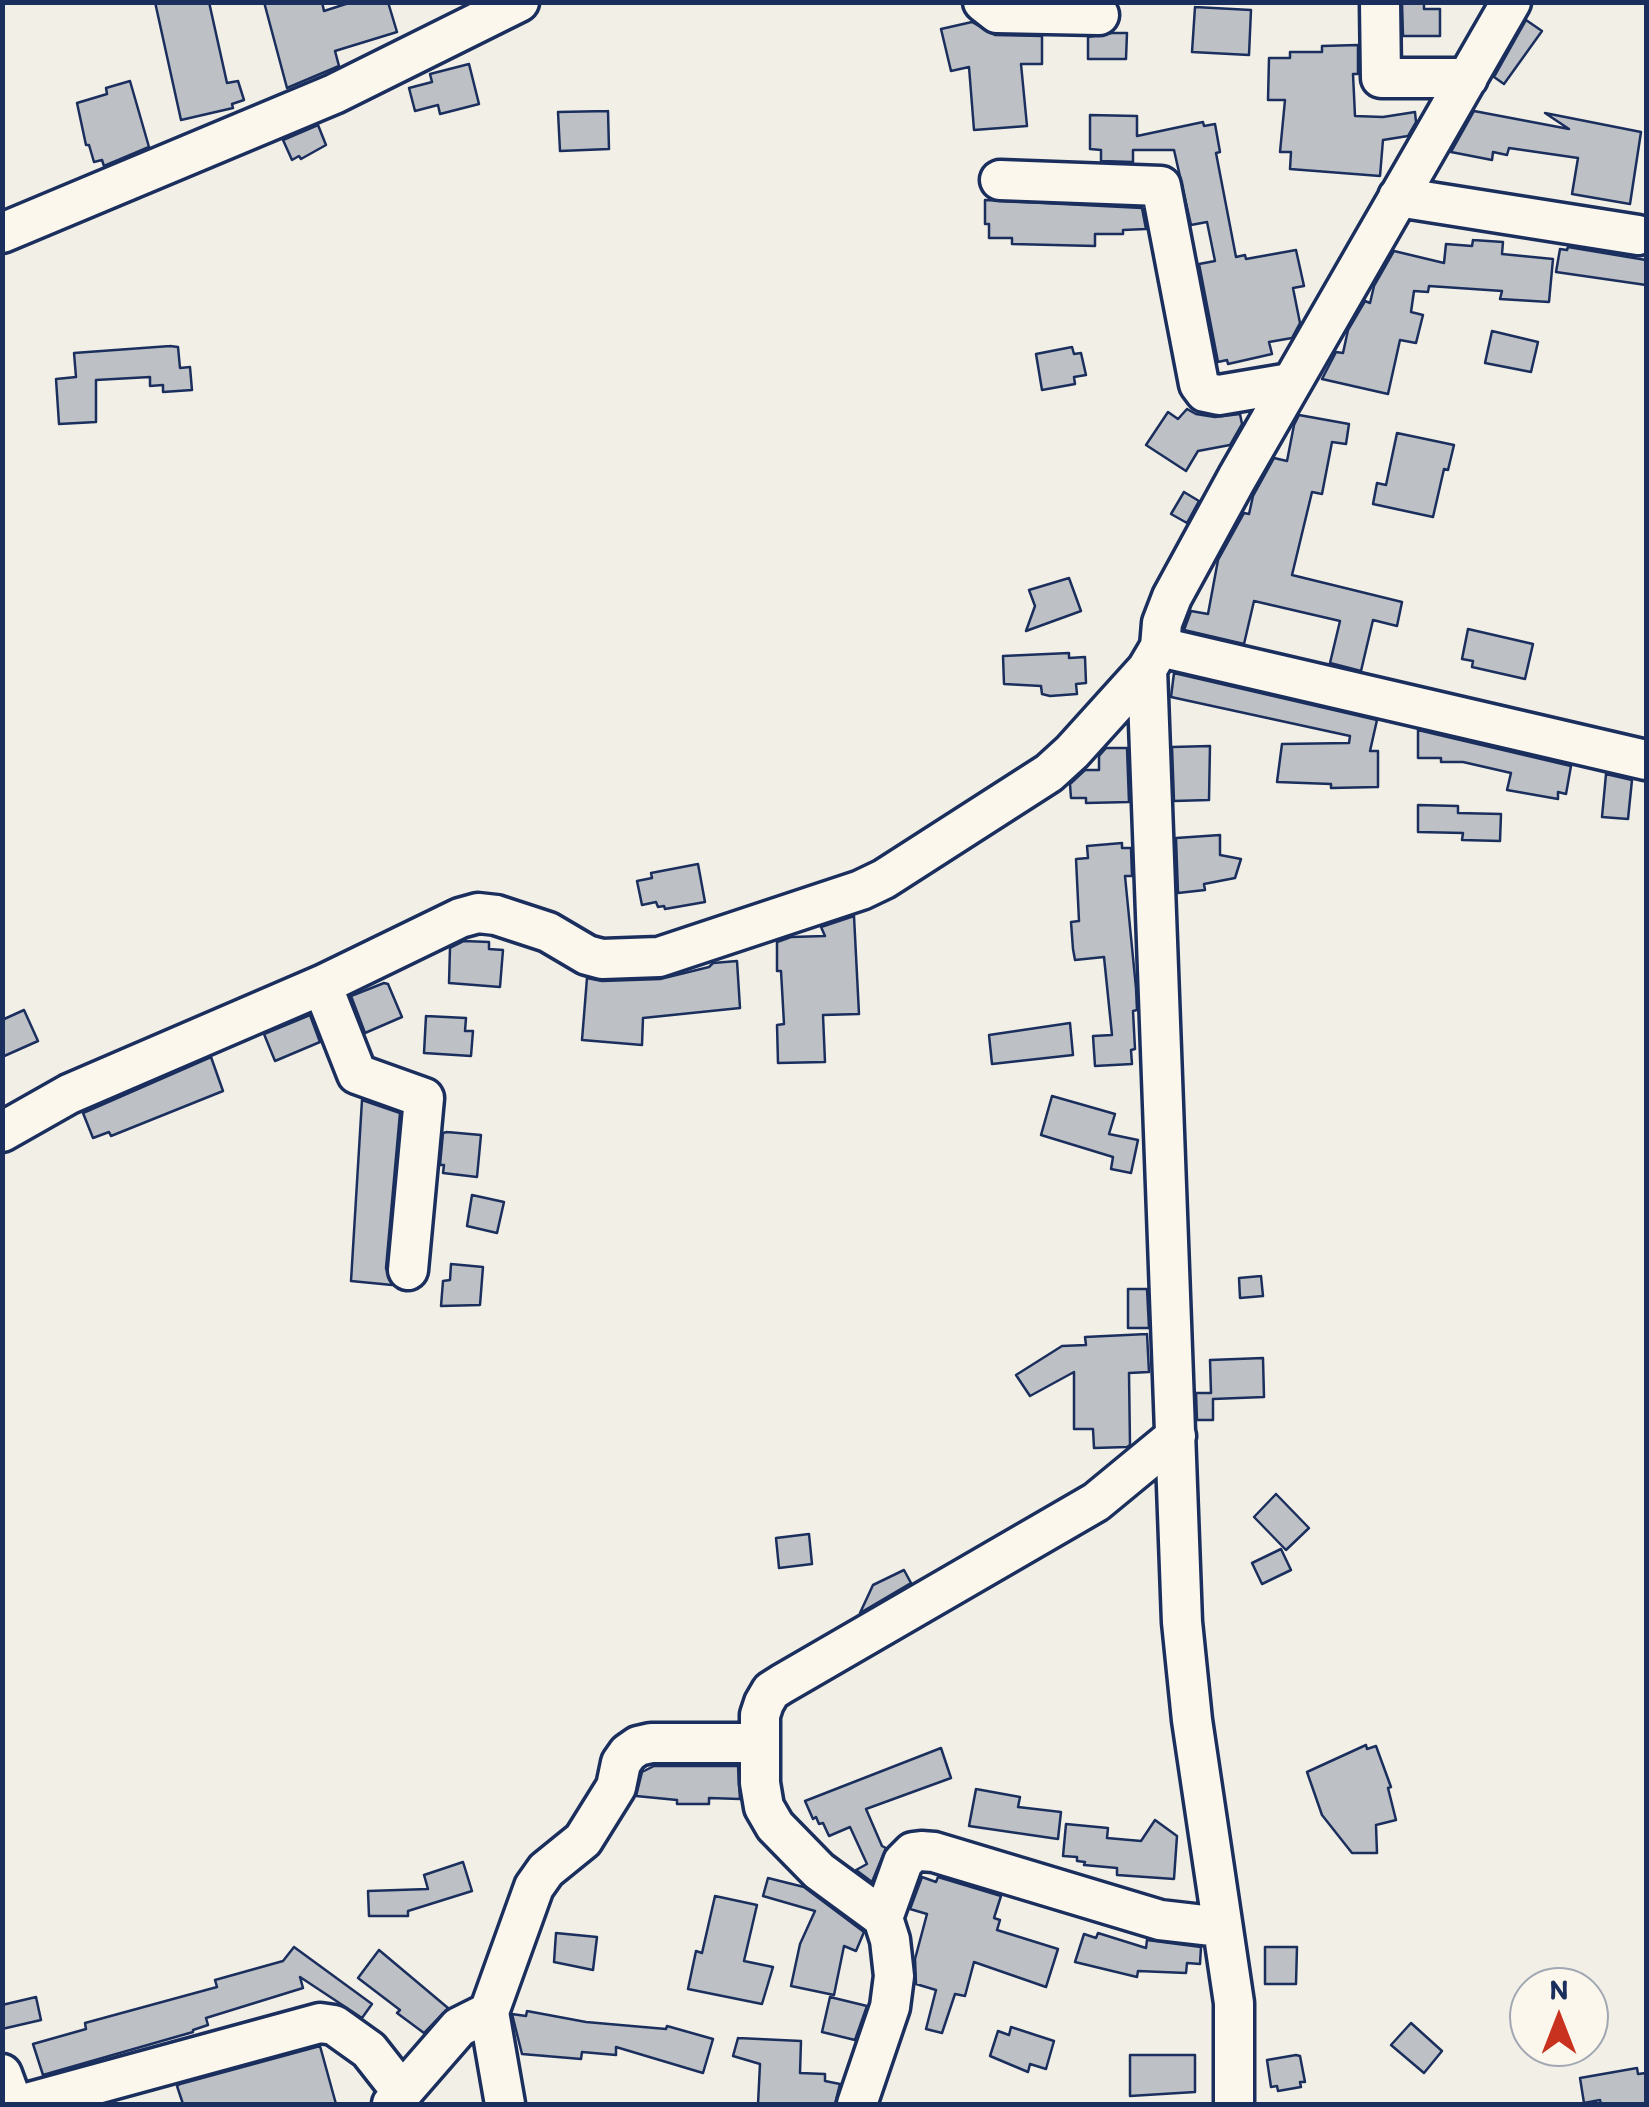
<!DOCTYPE html>
<style>
body{margin:0}
#map{position:relative;width:1649px;height:2107px;overflow:hidden;background:#f2efe6;font-family:Itim,sans-serif}
canvas{display:block}
.frame{position:absolute;inset:0;border:5px solid #1b2f5e;pointer-events:none}
.north{position:absolute;left:1509px;top:1967px;width:100px;height:100px;box-sizing:border-box;background:#fbf7ec;border:2px solid #a1a7b3;border-radius:50%;rotate:0deg;font-size:28px;font-weight:700;line-height:40px;text-align:center;color:#1b2f5e}
.north::after{content:'';display:block;margin:auto;width:35px;height:45px;background:#c8321e;clip-path:polygon(50% 0,100% 100%,50% 72%,0 100%)}
</style>
<div id="map">
<canvas width="1649" height="2107"></canvas>
<div class="frame"></div>
<div class="north">N</div>
</div>
<script>
const g = document.querySelector('canvas').getContext('2d');
g.lineJoin = 'round';
function paint(path, color) { g.fillStyle = color; g.fill(path, 'evenodd'); }
const toPath = rows => new Path2D(rows.map(r => 'M' + r).join(''));
function trace(path, color, width, dash) { g.strokeStyle = color; g.lineWidth = width; g.lineCap = dash ? 'butt' : 'round'; g.setLineDash(dash || []); g.stroke(path); }
const building = toPath([
 [155,2,209,2,227,83,238,81,244,100,232,104,233,108,181,120,155,2],
 [264,2,322,2,324,11,352,2,388,2,397,32,335,51,339,66,287,88,264,2],
 [1402,3,1424,3,1424,9,1440,9,1440,36,1403,36,1402,3],
 [1195,7,1251,10,1249,55,1192,52,1195,7],
 [1526,20,1542,31,1504,84,1494,77,1526,20],
 [972,22,995,35,1042,36,1042,64,1021,64,1027,126,974,130,969,67,951,71,941,29,972,22],
 [1112,33,1127,33,1126,59,1088,59,1088,37,1112,33],
 [1358,45,1358,74,1353,74,1355,116,1383,117,1415,112,1416,122,1408,136,1383,140,1380,176,1290,169,1291,152,1280,152,1285,100,1268,100,1269,58,1290,58,1290,52,1322,52,1322,46,1358,45],
 [469,64,479,104,440,114,438,105,415,111,409,88,432,82,430,74,469,64],
 [130,81,149,147,104,166,102,160,94,162,89,145,86,145,77,103,107,94,106,88,130,81],
 [608,111,609,149,560,151,558,112,608,111],
 [1474,111,1569,129,1545,113,1641,132,1630,204,1572,194,1578,158,1509,148,1507,155,1493,152,1492,160,1451,152,1474,111],
 [1090,115,1137,116,1137,136,1203,122,1204,126,1215,124,1220,152,1216,153,1236,257,1245,255,1246,259,1296,250,1304,286,1293,288,1300,323,1292,338,1269,342,1272,354,1228,364,1227,360,1218,362,1199,264,1215,261,1207,222,1191,225,1174,150,1133,150,1133,162,1101,161,1101,150,1090,149,1090,115],
 [318,125,326,145,301,159,299,156,292,160,283,140,318,125],
 [985,200,1142,208,1146,229,1123,230,1123,234,1095,234,1095,246,1012,244,1012,238,989,238,989,224,985,224,985,200],
 [1473,240,1503,242,1502,254,1553,259,1549,302,1500,299,1502,291,1429,286,1428,292,1414,291,1411,312,1423,315,1416,343,1400,340,1388,394,1322,379,1336,352,1343,353,1348,330,1365,301,1370,303,1374,286,1394,251,1444,263,1446,244,1472,246,1473,240],
 [1568,247,1646,260,1646,285,1556,272,1560,249,1567,250,1568,247],
 [1492,331,1538,342,1531,372,1485,363,1492,331],
 [170,346,178,347,180,368,190,367,192,390,163,392,163,385,150,386,150,377,96,380,96,422,59,424,56,379,76,377,74,353,170,346],
 [1072,347,1074,354,1081,353,1086,375,1074,377,1075,384,1042,390,1036,354,1072,347],
 [1187,409,1196,414,1215,417,1240,414,1242,424,1230,445,1198,451,1186,471,1146,445,1168,412,1178,419,1187,409],
 [1299,415,1349,424,1346,444,1332,442,1322,494,1312,492,1292,575,1402,602,1397,626,1373,620,1361,671,1330,663,1340,621,1254,601,1244,644,1184,630,1191,611,1208,614,1218,560,1244,513,1249,514,1253,496,1274,458,1287,461,1294,425,1299,415],
 [1397,433,1454,445,1448,470,1444,469,1433,517,1373,504,1377,483,1386,485,1397,433],
 [1184,492,1199,501,1187,523,1171,514,1184,492],
 [1069,578,1081,611,1026,631,1035,606,1029,590,1069,578],
 [1468,629,1533,644,1525,679,1472,667,1473,661,1462,659,1468,629],
 [1069,653,1069,658,1085,657,1086,683,1076,684,1077,694,1050,696,1042,694,1041,686,1004,684,1003,656,1069,653],
 [1174,673,1377,720,1370,751,1378,751,1378,787,1331,788,1331,784,1277,782,1282,744,1349,743,1350,736,1171,697,1174,673],
 [1418,730,1571,766,1566,794,1558,792,1558,799,1507,790,1511,773,1463,762,1441,762,1441,758,1418,758,1418,730],
 [1210,746,1209,800,1174,801,1172,747,1210,746],
 [1106,748,1127,748,1129,802,1086,803,1086,798,1071,798,1070,784,1085,770,1099,770,1099,756,1106,748],
 [1606,774,1632,780,1628,819,1602,817,1606,774],
 [1418,805,1458,806,1458,813,1501,814,1500,841,1462,840,1463,833,1418,832,1418,805],
 [1220,835,1220,855,1241,859,1235,878,1204,884,1205,890,1178,893,1176,838,1220,835],
 [1122,843,1122,848,1131,848,1132,876,1125,876,1136,988,1137,1010,1133,1011,1135,1049,1131,1050,1132,1064,1095,1066,1093,1036,1112,1035,1104,957,1075,960,1073,949,1071,922,1079,921,1076,859,1088,858,1087,846,1122,843],
 [698,864,705,902,665,909,664,906,658,907,656,902,642,905,637,881,652,878,651,873,698,864],
 [854,916,859,1014,823,1015,825,1062,778,1063,777,1025,784,1024,781,971,777,971,777,942,791,937,825,936,821,927,854,916],
 [464,941,489,942,489,949,503,950,500,987,449,983,450,948,464,941],
 [737,961,740,1008,643,1018,642,1045,582,1040,587,978,602,981,660,979,709,967,713,963,737,961],
 [384,983,388,984,402,1017,365,1033,351,996,384,983],
 [24,1010,38,1041,2,1057,2,1020,24,1010],
 [310,1015,320,1042,275,1061,264,1034,310,1015],
 [426,1016,466,1018,465,1031,473,1031,471,1056,424,1053,426,1016],
 [1070,1023,1073,1055,992,1064,989,1035,1070,1023],
 [211,1057,223,1091,111,1136,109,1132,93,1138,83,1113,211,1057],
 [1052,1096,1115,1114,1109,1134,1138,1140,1131,1173,1111,1169,1113,1157,1041,1135,1052,1096],
 [362,1100,400,1113,386,1268,392,1285,351,1281,362,1100],
 [447,1132,481,1135,477,1177,443,1173,444,1165,440,1165,443,1133,447,1132],
 [472,1195,504,1202,497,1233,467,1226,472,1195],
 [451,1264,483,1267,480,1305,441,1306,443,1281,450,1280,451,1264],
 [1261,1276,1263,1296,1240,1298,1239,1278,1261,1276],
 [1128,1289,1147,1289,1149,1328,1128,1328,1128,1289],
 [1147,1334,1149,1372,1129,1373,1130,1445,1127,1447,1094,1448,1093,1429,1074,1429,1074,1372,1030,1396,1016,1375,1062,1346,1086,1345,1085,1337,1147,1334],
 [1263,1358,1264,1397,1213,1399,1213,1420,1197,1420,1196,1393,1211,1393,1210,1360,1263,1358],
 [1276,1494,1309,1528,1286,1550,1254,1517,1276,1494],
 [809,1534,812,1564,779,1568,776,1538,809,1534],
 [1281,1549,1291,1570,1262,1584,1252,1563,1281,1549],
 [904,1570,911,1583,860,1613,873,1585,904,1570],
 [1366,1745,1367,1749,1376,1746,1391,1787,1388,1788,1396,1820,1376,1825,1377,1853,1352,1853,1322,1815,1307,1772,1366,1745],
 [941,1748,951,1778,866,1809,882,1846,886,1848,872,1882,856,1870,867,1864,850,1827,829,1836,823,1823,819,1824,816,1817,813,1819,805,1801,941,1748],
 [654,1766,738,1766,740,1799,709,1798,709,1804,677,1804,677,1800,636,1796,642,1772,654,1766],
 [976,1789,1020,1797,1018,1807,1061,1812,1058,1839,969,1826,976,1789],
 [1155,1820,1177,1836,1174,1879,1117,1875,1117,1868,1084,1865,1085,1862,1077,1861,1077,1857,1063,1856,1066,1824,1108,1828,1107,1838,1141,1841,1155,1820],
 [463,1862,472,1891,408,1911,408,1916,369,1916,368,1891,428,1889,424,1875,463,1862],
 [922,1877,936,1882,938,1877,1001,1896,994,1918,1000,1920,997,1930,1058,1949,1046,1987,974,1962,965,1996,955,1994,942,2033,926,2029,936,1990,916,1984,915,1959,927,1914,910,1909,922,1877],
 [768,1878,804,1887,864,1932,856,1951,844,1946,834,1995,791,1986,800,1944,815,1911,763,1896,768,1878],
 [715,1896,757,1905,744,1961,773,1967,762,2004,688,1989,696,1951,702,1953,715,1896],
 [556,1933,597,1937,593,1970,554,1962,556,1933],
 [1098,1933,1146,1948,1147,1940,1201,1947,1200,1964,1187,1963,1186,1973,1138,1971,1137,1977,1075,1962,1084,1934,1096,1938,1098,1933],
 [294,1947,372,2004,362,2018,300,1977,303,1988,206,2018,208,2025,193,2030,193,2032,43,2075,33,2044,86,2029,85,2023,217,1987,215,1980,283,1961,294,1947],
 [1265,1947,1297,1947,1296,1984,1265,1984,1265,1947],
 [379,1950,448,2008,424,2033,397,2013,400,2010,358,1978,379,1950],
 [36,1997,41,2020,2,2029,2,2005,36,1997],
 [830,1997,867,2006,855,2040,822,2032,830,1997],
 [527,2011,586,2022,666,2029,667,2026,713,2039,703,2073,616,2047,616,2055,582,2052,581,2059,522,2054,512,2014,526,2016,527,2011],
 [1411,2023,1442,2051,1424,2073,1391,2045,1411,2023],
 [1011,2027,1054,2041,1046,2069,1030,2064,1028,2072,990,2056,998,2031,1009,2035,1011,2027],
 [738,2038,801,2041,800,2073,825,2074,825,2081,840,2084,835,2104,758,2104,760,2064,733,2056,738,2038],
 [320,2046,336,2104,183,2104,177,2086,180,2084,320,2046],
 [1130,2055,1195,2055,1195,2092,1130,2096,1130,2055],
 [1296,2055,1300,2056,1305,2082,1300,2082,1301,2087,1278,2091,1277,2086,1271,2087,1267,2060,1296,2055],
 [1637,2068,1638,2074,1646,2073,1646,2104,1601,2104,1600,2100,1584,2103,1580,2078,1637,2068]
]);
paint(building, '#bdc0c4');
trace(building, '#1b2f5e', 2.5);
const minor = toPath([
 [983,2,997,13,1099,15],
 [1380,2,1381,78,1468,78],
 [1000,180,1161,186,1199,384,1205,392,1219,395,1290,383],
 [1398,197,1638,235],
 [2,233,334,94,519,2],
 [1160,647,1646,760],
 [322,985,357,1074,424,1098,408,1270],
 [2,1132,69,1094,322,985,460,918,478,913,496,915,548,932,587,955,602,959,659,957,861,890,884,879,1049,773,1072,752,1147,669],
 [883,1918,903,1862,913,1852,921,1851,934,1852,1160,1920,1221,1927],
 [489,2012,505,2104],
 [2,2074,13,2104],
 [23,2104,320,2023,334,2025,369,2050,402,2092],
 [392,2104,459,2027,489,2012,534,1887,546,1870,583,1840,616,1787,621,1763,628,1753,638,1746,651,1743,760,1743],
 [857,2104,890,2007,894,1976,890,1940,883,1918,819,1871,775,1826,764,1807,760,1783,760,1715,764,1703,771,1691,782,1684,1096,1502,1176,1436],
 [1234,2104,1234,2003,1192,1720,1182,1622,1147,669,1160,647,1162,623,1172,597,1237,478,1511,2]
]);
trace(minor, '#1b2f5e', 45);
trace(minor, '#fbf7ec', 38);
</script>
